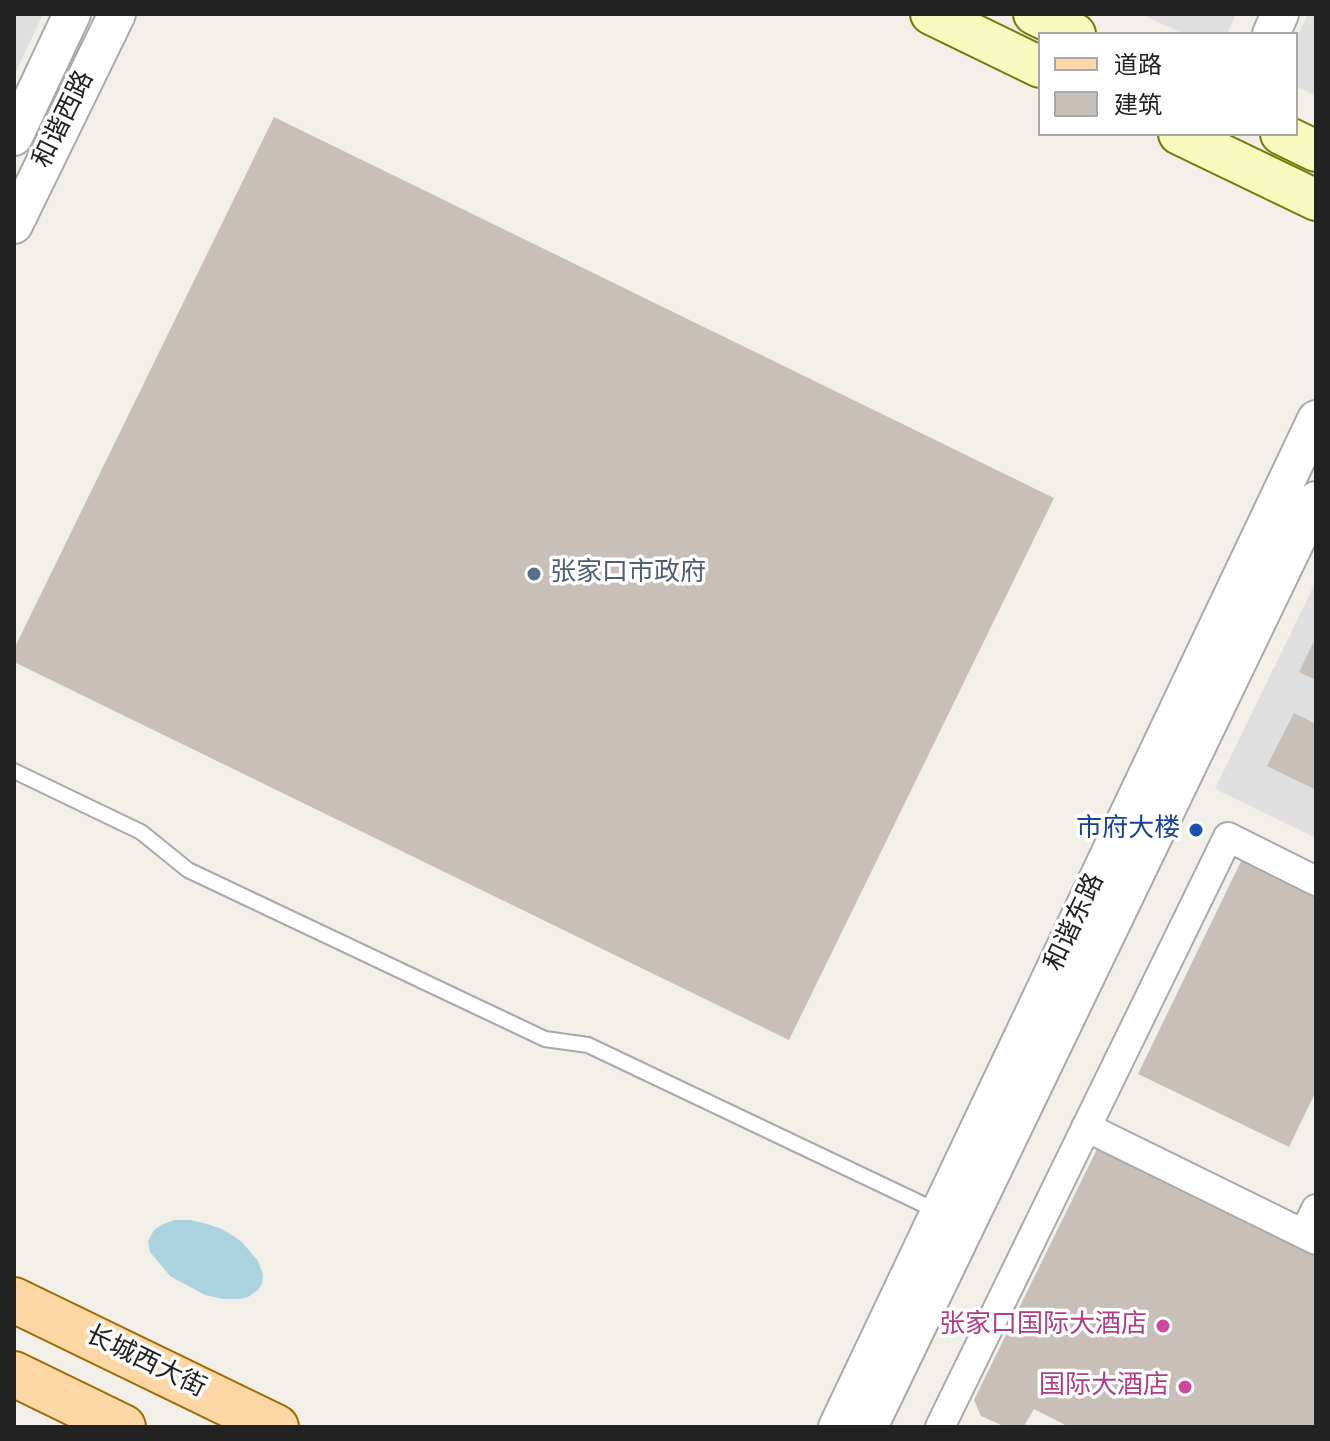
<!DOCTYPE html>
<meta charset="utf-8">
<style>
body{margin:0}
#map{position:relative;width:1330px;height:1441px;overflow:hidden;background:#f2efe9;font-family:"Source Sans 3","Noto Sans SC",sans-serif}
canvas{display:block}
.frame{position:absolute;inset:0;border:16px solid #222;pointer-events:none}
.legend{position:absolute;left:1038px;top:32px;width:260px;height:104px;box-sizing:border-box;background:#fff;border:2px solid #a7a7a7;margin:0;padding:10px 14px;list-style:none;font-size:24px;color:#222}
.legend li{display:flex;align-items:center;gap:16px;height:40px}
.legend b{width:40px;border:2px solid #a7a7a7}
</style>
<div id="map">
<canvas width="1330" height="1441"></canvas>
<div class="frame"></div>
<ul class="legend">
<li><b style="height:10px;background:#fcd6a4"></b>道路</li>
<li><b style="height:22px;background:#c7bfb8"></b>建筑</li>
</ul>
</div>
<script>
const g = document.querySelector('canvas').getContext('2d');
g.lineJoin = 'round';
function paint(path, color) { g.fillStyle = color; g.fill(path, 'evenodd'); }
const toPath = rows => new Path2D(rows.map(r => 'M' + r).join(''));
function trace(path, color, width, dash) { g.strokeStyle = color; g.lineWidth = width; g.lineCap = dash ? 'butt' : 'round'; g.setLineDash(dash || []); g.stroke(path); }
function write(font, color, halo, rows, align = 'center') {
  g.font = font + ' "Source Sans 3","Noto Sans SC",sans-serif'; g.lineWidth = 7; g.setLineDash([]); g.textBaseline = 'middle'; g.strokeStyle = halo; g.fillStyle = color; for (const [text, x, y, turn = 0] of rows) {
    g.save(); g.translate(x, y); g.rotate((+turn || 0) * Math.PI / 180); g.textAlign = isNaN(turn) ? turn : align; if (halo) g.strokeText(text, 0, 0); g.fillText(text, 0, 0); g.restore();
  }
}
paint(toPath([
 [14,14,43,14,14,76],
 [1141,14,1236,14,1227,34,1184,34],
 [1308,14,1316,14,1316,96,1296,86,1296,39],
 [1316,581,1316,838,1215,789]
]), '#e0dfdf');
paint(toPath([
 [175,1220,191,1220,207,1224,222,1229,241,1241,258,1261,263,1274,262,1283,258,1290,248,1297,239,1299,223,1299,205,1295,170,1276,150,1252,148,1241,154,1230,163,1224]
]), '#aad3df');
paint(toPath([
 [274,117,1054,498,789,1040,14,662,14,649],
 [1316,637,1316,680,1299,672],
 [1294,713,1316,724,1316,790,1267,766],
 [1245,853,1316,887,1316,1091,1289,1147,1138,1074],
 [1099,1145,1316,1251,1316,1427,1069,1427,1034,1409,1024,1426,1006,1427,981,1416,974,1400]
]), '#c7bfb8');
const service = toPath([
 [14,771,141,832,188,870,545,1039,588,1045,937,1211]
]);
const minor = toPath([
 [1086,1127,1316,1240],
 [1304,1234,1316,1209],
 [940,1427,1228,837,1316,881]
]);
const tertiary = toPath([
 [1271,34,1280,14],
 [14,137,72,14],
 [14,225,117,14],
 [837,1427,1316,419],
 [869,1427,1316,500]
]);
const secondary = toPath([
 [931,14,1040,67],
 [1034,14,1075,34],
 [1179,134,1316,200],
 [1281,134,1316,151]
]);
const primary = toPath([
 [14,1300,276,1427],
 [14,1374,123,1427]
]);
trace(service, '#a9a9a9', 18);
trace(minor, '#a9a9a9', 32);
trace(tertiary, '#a9a9a9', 40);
trace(secondary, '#707d05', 44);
trace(primary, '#a06b00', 48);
trace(service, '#fff', 14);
trace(minor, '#fff', 28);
trace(tertiary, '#fff', 36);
trace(secondary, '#f7fabf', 40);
trace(primary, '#fcd6a4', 44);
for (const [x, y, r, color] of [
 [534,574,8,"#5c6f8a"],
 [1196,830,8,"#1a4fb4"],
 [1163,1326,8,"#d1479c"],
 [1185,1387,8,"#d1479c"]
]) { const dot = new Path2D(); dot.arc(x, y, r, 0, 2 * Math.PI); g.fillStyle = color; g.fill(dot); trace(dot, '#fff', 3); }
write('26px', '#222', '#fff', [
 ["和谐西路",65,120,-64],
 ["和谐东路",1076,923,-65],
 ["长城西大街",145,1363,26]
]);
write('26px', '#4e5e75', '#fff', [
 ["张家口市政府",550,574]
], 'left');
write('26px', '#164399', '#fff', [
 ["市府大楼",1180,830]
], 'right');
write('26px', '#b23c85', '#fff', [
 ["张家口国际大酒店",1147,1326],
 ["国际大酒店",1169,1387]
], 'right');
</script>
